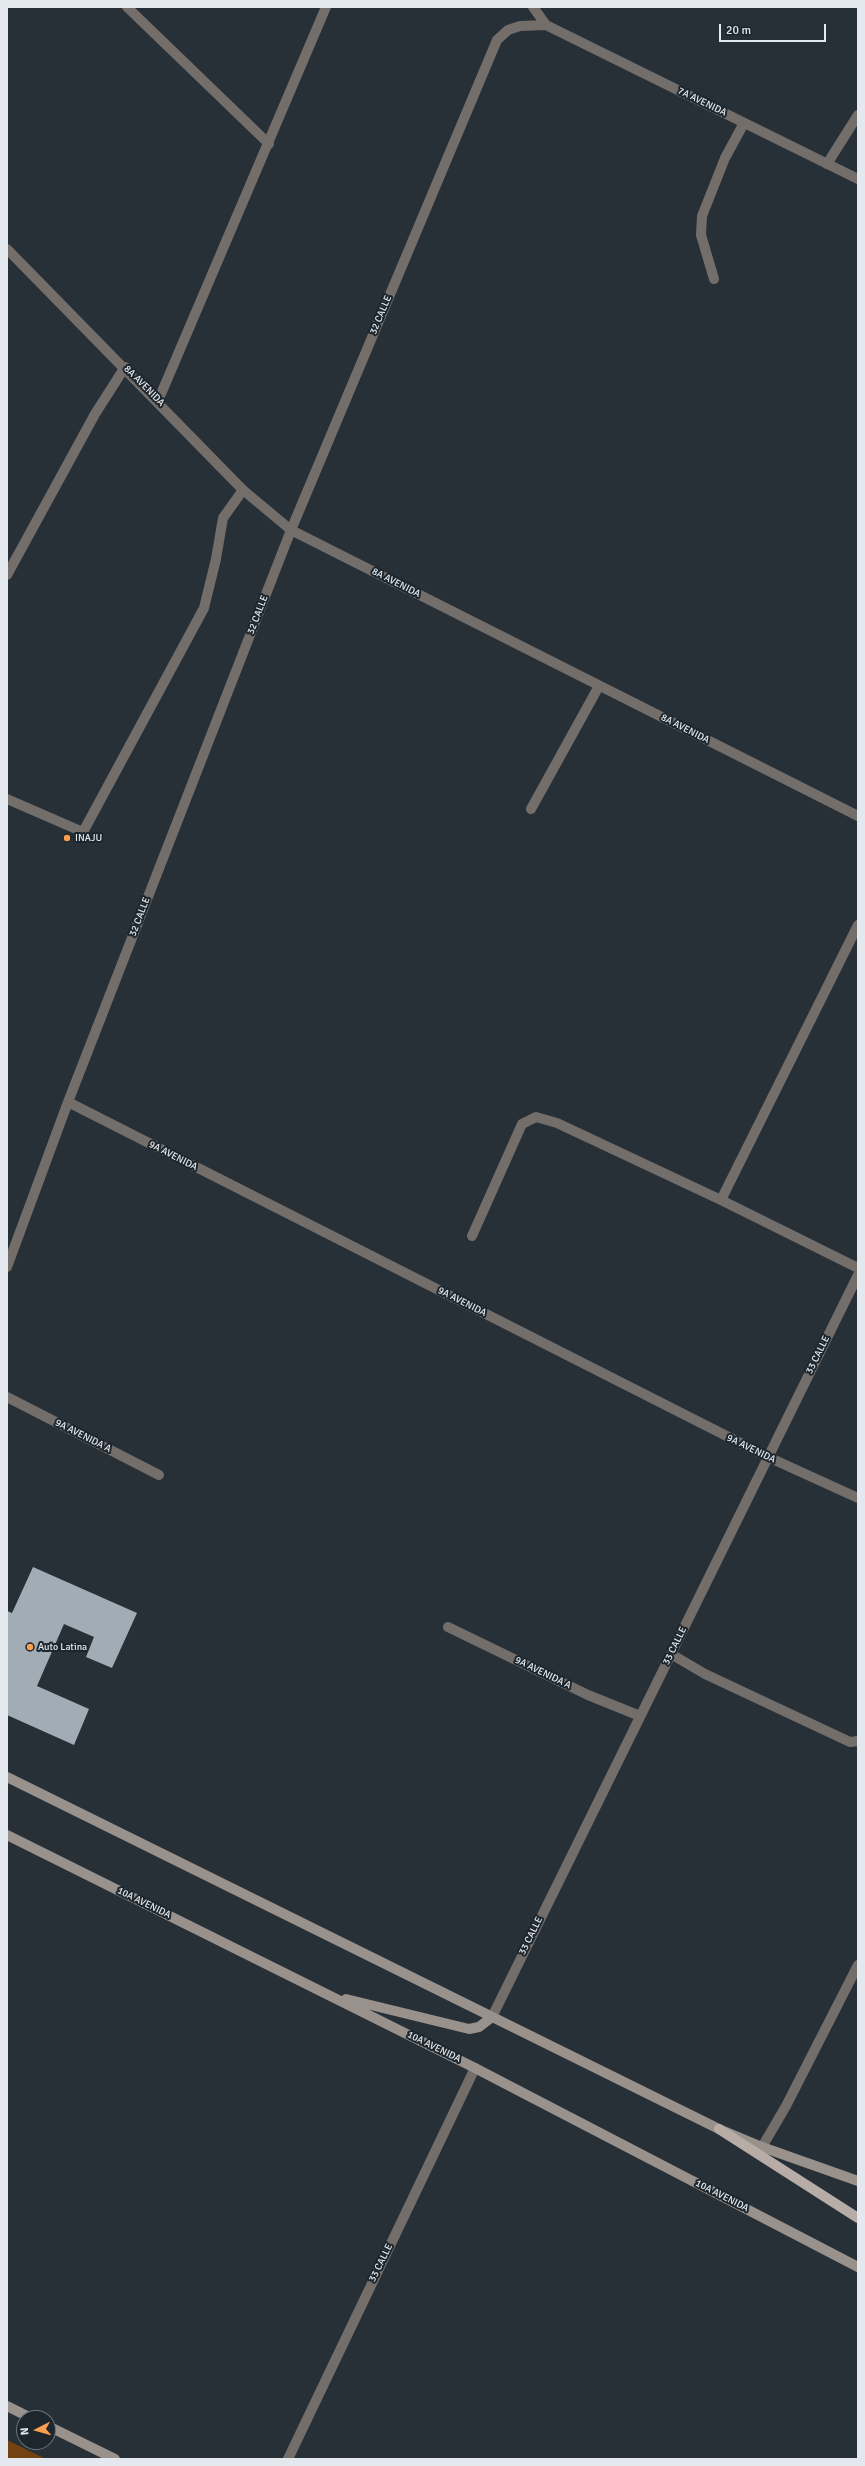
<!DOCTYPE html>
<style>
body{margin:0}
#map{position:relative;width:865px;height:2466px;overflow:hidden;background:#272f37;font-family:Signika,sans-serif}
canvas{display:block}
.frame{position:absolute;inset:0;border:8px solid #e3e9ee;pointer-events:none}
.north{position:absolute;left:16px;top:2410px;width:40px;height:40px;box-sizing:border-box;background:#1d262d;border:1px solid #6c747a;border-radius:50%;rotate:264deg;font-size:11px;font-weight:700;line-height:16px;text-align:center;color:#e3e9ee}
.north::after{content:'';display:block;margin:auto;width:14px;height:18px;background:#fa9f4f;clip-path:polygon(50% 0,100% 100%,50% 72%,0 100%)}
.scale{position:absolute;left:719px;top:24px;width:107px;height:18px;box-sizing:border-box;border:2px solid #e3e9ee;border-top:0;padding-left:5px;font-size:12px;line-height:14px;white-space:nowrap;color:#e3e9ee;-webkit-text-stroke:3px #1d262d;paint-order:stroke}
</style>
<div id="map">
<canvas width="865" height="2466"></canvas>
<div class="frame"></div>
<div class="north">N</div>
<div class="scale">20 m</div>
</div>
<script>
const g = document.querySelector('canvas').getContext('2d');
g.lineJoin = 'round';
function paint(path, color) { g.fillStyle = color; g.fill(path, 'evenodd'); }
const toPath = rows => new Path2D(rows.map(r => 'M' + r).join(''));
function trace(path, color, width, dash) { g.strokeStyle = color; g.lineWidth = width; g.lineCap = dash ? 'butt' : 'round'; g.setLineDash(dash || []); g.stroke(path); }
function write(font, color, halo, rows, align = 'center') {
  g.font = font + ' Signika,sans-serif'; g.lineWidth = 4; g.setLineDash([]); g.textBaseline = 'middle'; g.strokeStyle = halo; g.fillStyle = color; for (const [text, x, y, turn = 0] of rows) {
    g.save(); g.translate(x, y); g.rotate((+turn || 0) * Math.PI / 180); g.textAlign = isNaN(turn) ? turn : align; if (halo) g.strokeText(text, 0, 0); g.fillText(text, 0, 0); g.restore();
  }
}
paint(toPath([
 [7,2440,46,2459,7,2459]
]), '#744110');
paint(toPath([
 [33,1567,137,1613,112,1668,86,1657,94,1637,64,1624,37,1686,89,1709,74,1745,7,1715,7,1611,12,1613]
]), '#a1acb5');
trace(toPath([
 [827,164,858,115],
 [714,279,701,235,702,216,725,158,744,123],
 [7,575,95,414,125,367],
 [7,799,83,832,204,608,216,559,223,518,243,490],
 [531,809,599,686],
 [762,2147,786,2106,858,1965]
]), '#736e6a', 10);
trace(toPath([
 [127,7,269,144],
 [533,7,546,25],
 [7,249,243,490,291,530,858,816],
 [158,401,326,7],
 [68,1102,768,1457,858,1498],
 [721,1200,858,925],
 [472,1236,522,1124,536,1117,557,1123,721,1200,858,1268],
 [7,1267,68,1102,291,530,497,40,508,30,520,26,546,25,858,179],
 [7,1397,159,1475],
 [448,1627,588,1695,640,1716],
 [671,1654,705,1674,850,1742,858,1741],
 [492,2017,858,1275],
 [288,2459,475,2068]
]), '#736e6a', 10);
trace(toPath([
 [7,1777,719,2129,762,2147,858,2181],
 [7,1835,475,2068,858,2267],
 [346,1999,469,2029,479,2027,492,2017],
 [7,2406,31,2418],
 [48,2426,115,2459]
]), '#99928c', 10);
trace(toPath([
 [719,2129,858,2218]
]), '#b7ada6', 10);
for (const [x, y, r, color] of [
 [67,838,4,"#fa9f4f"],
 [30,1647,4,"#fa9f4f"]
]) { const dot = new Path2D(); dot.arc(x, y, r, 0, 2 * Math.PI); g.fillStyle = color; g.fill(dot); trace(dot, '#1d262d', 1.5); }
write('10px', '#e3e9ee', '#1d262d', [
 ["7A AVENIDA",702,102,26],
 ["32 CALLE",381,315,-67],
 ["8A AVENIDA",144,386,45],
 ["8A AVENIDA",396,583,27],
 ["32 CALLE",258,615,-69],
 ["8A AVENIDA",685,729,27],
 ["32 CALLE",140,917,-69],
 ["9A AVENIDA",173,1156,27],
 ["9A AVENIDA",462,1302,27],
 ["33 CALLE",818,1355,-64],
 ["9A AVENIDA A",83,1436,27],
 ["9A AVENIDA",751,1449,26],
 ["33 CALLE",675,1646,-64],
 ["9A AVENIDA A",543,1673,26],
 ["10A AVENIDA",144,1903,26],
 ["33 CALLE",531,1936,-64],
 ["10A AVENIDA",434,2047,26],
 ["10A AVENIDA",722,2196,27],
 ["33 CALLE",381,2263,-64]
]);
write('10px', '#e3e9ee', '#1d262d', [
 ["INAJU",75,838],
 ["Auto Latina",38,1647]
], 'left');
</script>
